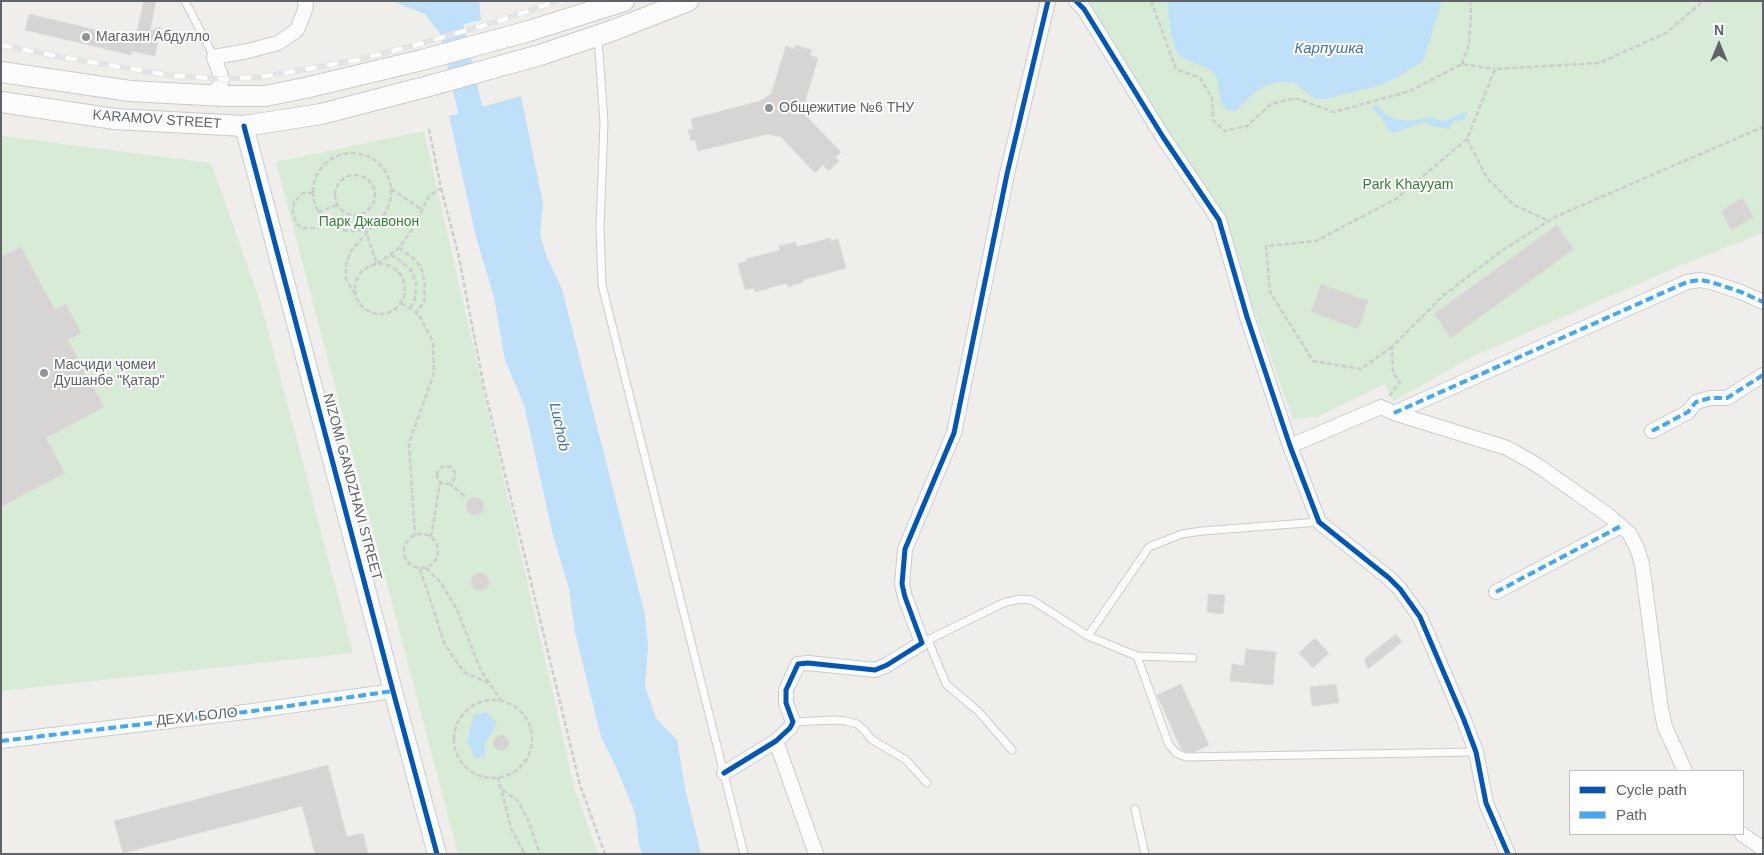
<!DOCTYPE html>
<meta charset="utf-8">
<style>
body{margin:0}
#map{position:relative;width:1764px;height:855px;overflow:hidden;background:#efeeea;font-family:Arial,sans-serif}
canvas{display:block}
.frame{position:absolute;inset:0;border:2px solid #5f6368;pointer-events:none}
.legend{position:absolute;left:1569px;top:770px;width:175px;height:65px;box-sizing:border-box;background:#fff;border:1px solid #bfc1c3;margin:0;padding:6px 9px;list-style:none;font-size:15px;color:#5f6368}
.legend li{display:flex;align-items:center;gap:10px;height:25px}
.legend b{width:25px;border:1px solid #bfc1c3}
.north{position:absolute;left:1694px;top:20px;width:50px;height:50px;-webkit-text-stroke:4px #fff;paint-order:stroke;rotate:0deg;font-size:14px;font-weight:700;line-height:20px;text-align:center;color:#5f6368}
.north::after{content:'';display:block;margin:auto;width:18px;height:22px;background:#5f6368;clip-path:polygon(50% 0,100% 100%,50% 72%,0 100%)}
</style>
<div id="map">
<canvas width="1764" height="855"></canvas>
<div class="frame"></div>
<ul class="legend">
<li><b style="height:6px;background:#0057b8"></b>Cycle path</li>
<li><b style="height:6px;background:#3fa9f5"></b>Path</li>
</ul>
<div class="north">N</div>
</div>
<script>
const g = document.querySelector('canvas').getContext('2d');
g.lineJoin = 'round';
function paint(path, color) { g.fillStyle = color; g.fill(path, 'evenodd'); }
const toPath = rows => new Path2D(rows.map(r => 'M' + r).join(''));
function trace(path, color, width, dash) { g.strokeStyle = color; g.lineWidth = width; g.lineCap = dash ? 'butt' : 'round'; g.setLineDash(dash || []); g.stroke(path); }
function write(font, color, halo, rows, align = 'center') {
  g.font = font + ' Arial,sans-serif'; g.lineWidth = 4; g.setLineDash([]); g.textBaseline = 'middle'; g.strokeStyle = halo; g.fillStyle = color; for (const [text, x, y, turn = 0] of rows) {
    g.save(); g.translate(x, y); g.rotate((+turn || 0) * Math.PI / 180); g.textAlign = isNaN(turn) ? turn : align; if (halo) g.strokeText(text, 0, 0); g.fillText(text, 0, 0); g.restore();
  }
}
paint(toPath([
 [1088,1,1763,1,1763,233,1679,266,1474,356,1393,401,1385,384,1317,417,1293,419,1245,285,1228,223,1214,198,1187,171],
 [424,131,575,790,598,854,458,854,276,162],
 [1,136,211,163,261,304,353,653,1,691]
]), '#d8ebd6');
paint(toPath([
 [392,1,479,1,481,20,438,31,425,14],
 [1167,1,1442,1,1423,62,1390,81,1374,87,1324,99,1314,98,1293,82,1279,82,1265,86,1255,92,1236,111,1229,111,1225,108,1221,101,1217,78,1211,70,1187,60,1178,54,1171,35],
 [521,96,543,203,540,235,546,255,562,289,645,615,648,646,645,686,656,718,677,740,685,788,701,854,642,854,639,845,635,813,617,769,601,737,575,632,569,589,553,535,524,405,505,360,494,297,476,237,449,116],
 [1375,105,1390,117,1399,120,1411,121,1433,117,1437,120,1445,121,1461,113,1468,113,1464,120,1453,121,1449,129,1433,126,1425,122,1393,133,1388,130,1382,118,1371,108],
 [486,712,497,723,485,743,485,756,476,759,467,742,474,715]
]), '#bfe0f9');
trace(toPath([
 [445,1,473,122,479,142]
]), '#bfe0f9', 25);
const building = toPath([
 [144,1,156,1,150,31,161,27,155,56,132,51,131,55,25,30,29,14,135,39,144,1],
 [796,45,812,50,810,55,818,58,805,102,805,115,841,152,835,157,839,161,829,171,823,165,815,173,781,137,768,134,698,151,695,140,691,141,688,130,693,129,691,119,760,101,771,94,786,46,794,49,796,45],
 [1742,198,1754,217,1732,230,1721,211,1742,198],
 [1557,225,1574,249,1451,338,1434,314,1557,225],
 [830,238,831,241,838,239,846,268,803,280,804,282,788,287,787,283,755,292,754,288,745,290,738,264,747,261,746,259,780,250,779,246,796,242,797,247,830,238],
 [21,247,55,310,66,304,81,333,68,340,104,407,46,438,65,473,1,507,1,257,21,247],
 [1321,284,1368,301,1358,329,1311,312,1321,284],
 '466 506a9 9 0 1 1 18 0a9 9 0 1 1-18 0Z',
 '471 582a9 9 0 1 1 18 0a9 9 0 1 1-18 0Z',
 [1208,594,1225,595,1223,614,1207,612,1208,594],
 [1396,634,1402,642,1368,669,1364,659,1396,634],
 [1315,638,1329,653,1313,668,1299,653,1315,638],
 [1246,649,1276,652,1273,685,1230,681,1232,664,1244,666,1246,649],
 [1181,684,1209,745,1194,752,1187,752,1181,749,1157,695,1181,684],
 [1336,684,1339,703,1312,706,1310,687,1336,684],
 '493 743a8 8 0 1 1 16 0a8 8 0 1 1-16 0Z',
 [328,765,347,837,363,833,368,854,315,854,302,806,123,853,114,821,328,765]
]);
paint(building, '#d6d5d3');
trace(building, '#deddd9', 1);
const service = toPath([
 [185,1,214,57],
 [598,37,604,123,600,227,602,285,744,854],
 [1088,636,1149,547,1182,534,1202,531,1319,522],
 [928,640,946,684,979,712,1012,750],
 [922,643,1003,603,1020,599,1032,600,1088,636,1137,656,1193,658],
 [1137,656,1169,745,1176,753,1186,757,1476,752],
 [793,722,834,720,846,721,857,724,865,731,871,739,906,760,927,783],
 [1135,809,1145,854]
]);
const minor = toPath([
 [1076,1,1084,9,1163,137,1219,220,1247,317,1290,446,1319,522,1389,578,1400,589,1420,617,1464,720,1476,752,1486,803,1508,854],
 [205,95,215,91,220,86,222,79,214,57,248,51,278,43,297,30,306,7,305,1],
 [1394,413,1687,282,1700,280,1711,282,1741,292,1763,302],
 [1652,431,1688,412,1696,402,1710,398,1727,398,1763,375],
 [1290,446,1381,407,1394,413,1507,448,1537,465,1608,515,1629,533,1637,548,1642,564,1661,709,1665,727,1685,771],
 [1496,592,1621,526],
 [1,741,253,711,393,691],
 [776,741,816,854],
 [724,773,776,741,790,728,793,722,786,703,786,690,798,664,808,663,875,670,887,665,922,643,905,597,902,584,905,549,954,433,1007,174,1048,1],
 [1742,834,1763,849]
]);
const tertiary = toPath([
 [244,126,393,691,437,854]
]);
const secondary = toPath([
 [1,72,130,91,224,96,265,96,305,88,422,60,529,31,624,1],
 [1,102,115,119,244,126,321,114,429,86,540,55,614,30,688,1]
]);
trace(service, '#cbcccc', 9);
trace(minor, '#cbcccc', 16);
trace(tertiary, '#cbcccc', 20);
trace(secondary, '#cacacb', 22);
trace(toPath([
 [1151,1,1176,69,1200,78,1212,98,1213,120,1224,131,1247,126,1271,104,1295,98,1334,112,1410,91,1462,64,1495,69],
 [1462,64,1469,44,1471,14,1470,1],
 [429,129,441,188,458,253,484,387,580,785,605,854],
 [1467,139,1487,178,1514,205,1549,221],
 '313 192a39 39 0 1 1 78 0a39 39 0 1 1-78 0Z',
 '335 195a20 20 0 1 1 40 0a20 20 0 1 1-40 0Z',
 [391,189,421,209],
 [313,193,303,193,294,202,293,214,297,224,303,228,318,228,326,222],
 [318,212,337,205],
 [360,215,377,264,399,248,412,230,429,196,441,188],
 [399,248,412,257,421,267,425,284,424,302,416,313],
 [391,255,401,261,411,270,416,283,415,299,410,309],
 '355 289a25 25 0 1 1 50 0a25 25 0 1 1-50 0Z',
 [355,294,346,279,346,264,351,251,373,226],
 [401,303,419,315,433,342,434,373,409,443,415,535],
 [1392,347,1361,369,1313,361,1270,292,1266,246,1316,241,1396,199,1467,139,1495,69,1599,63,1666,33,1703,1],
 [1389,396,1400,382,1393,373,1392,347,1444,295,1500,252,1555,217,1763,127],
 '437 475a9 9 0 1 1 18 0a9 9 0 1 1-18 0Z',
 [449,483,466,497],
 '404 551a17 17 0 1 1 34 0a17 17 0 1 1-34 0Z',
 [431,537,440,482],
 [426,568,440,582,457,609,481,671,501,700],
 [420,569,445,645,464,672,488,683],
 '454 739a39 39 0 1 1 78 0a39 39 0 1 1-78 0Z',
 [498,777,512,831,525,854],
 [503,790,518,801,528,820,540,854]
]), '#cacfcc', 2.5, [5, 2.5]);
trace(service, '#fdfcfc', 7);
trace(minor, '#fdfcfc', 14);
trace(tertiary, '#fdfcfc', 18);
trace(secondary, '#fdfcfc', 20);
const rail = toPath([
 [1,45,67,58,168,75,222,79,261,77,357,60,412,46,499,21,557,1]
]);
trace(rail, '#e4e4e4', 5.5);
trace(rail, '#fff', 4, [11]);
trace(toPath([
 [1394,413,1687,282,1700,280,1711,282,1741,292,1763,302],
 [1652,431,1688,412,1696,402,1710,398,1727,398,1763,375],
 [1496,592,1621,526],
 [1,741,253,711,393,691]
]), '#3fa9f5', 4, [8, 4]);
trace(toPath([
 [1076,1,1084,9,1163,137,1219,220,1247,317,1290,446,1319,522,1389,578,1400,589,1420,617,1464,720,1476,752,1486,803,1508,854],
 [244,126,393,691,437,854],
 [724,773,776,741,790,728,793,722,786,703,786,690,798,664,808,663,875,670,887,665,922,643,905,597,902,584,905,549,954,433,1007,174,1048,1]
]), '#0057b8', 5);
for (const [x, y, r, color] of [
 [86,37,5,"#919496"],
 [769,108,5,"#919496"],
 [44,373,5,"#919496"]
]) { const dot = new Path2D(); dot.arc(x, y, r, 0, 2 * Math.PI); g.fillStyle = color; g.fill(dot); trace(dot, '#fff', 2); }
write('14px', '#5f6368', '#fff', [
 ["Магазин Абдулло",96,37],
 ["Общежитие №6 ТНУ",779,108],
 ["Масҷиди ҷомеи",54,365],
 ["Душанбе \"Қатар\"",54,381]
], 'left');
write('14px', '#5f6368', '#fff', [
 ["KARAMOV STREET",157,120,4],
 ["NIZOMI GANDZHAVI STREET",352,487,75],
 ["ДЕХИ БОЛО",197,717,-6]
]);
write('14px', '#348238', '#fff', [
 ["Park Khayyam",1408,185],
 ["Парк Джавонон",369,222]
]);
write('italic 15px', '#4174aa', '#fff', [
 ["Карпушка",1329,49],
 ["Luchob",559,427,78]
]);
</script>
